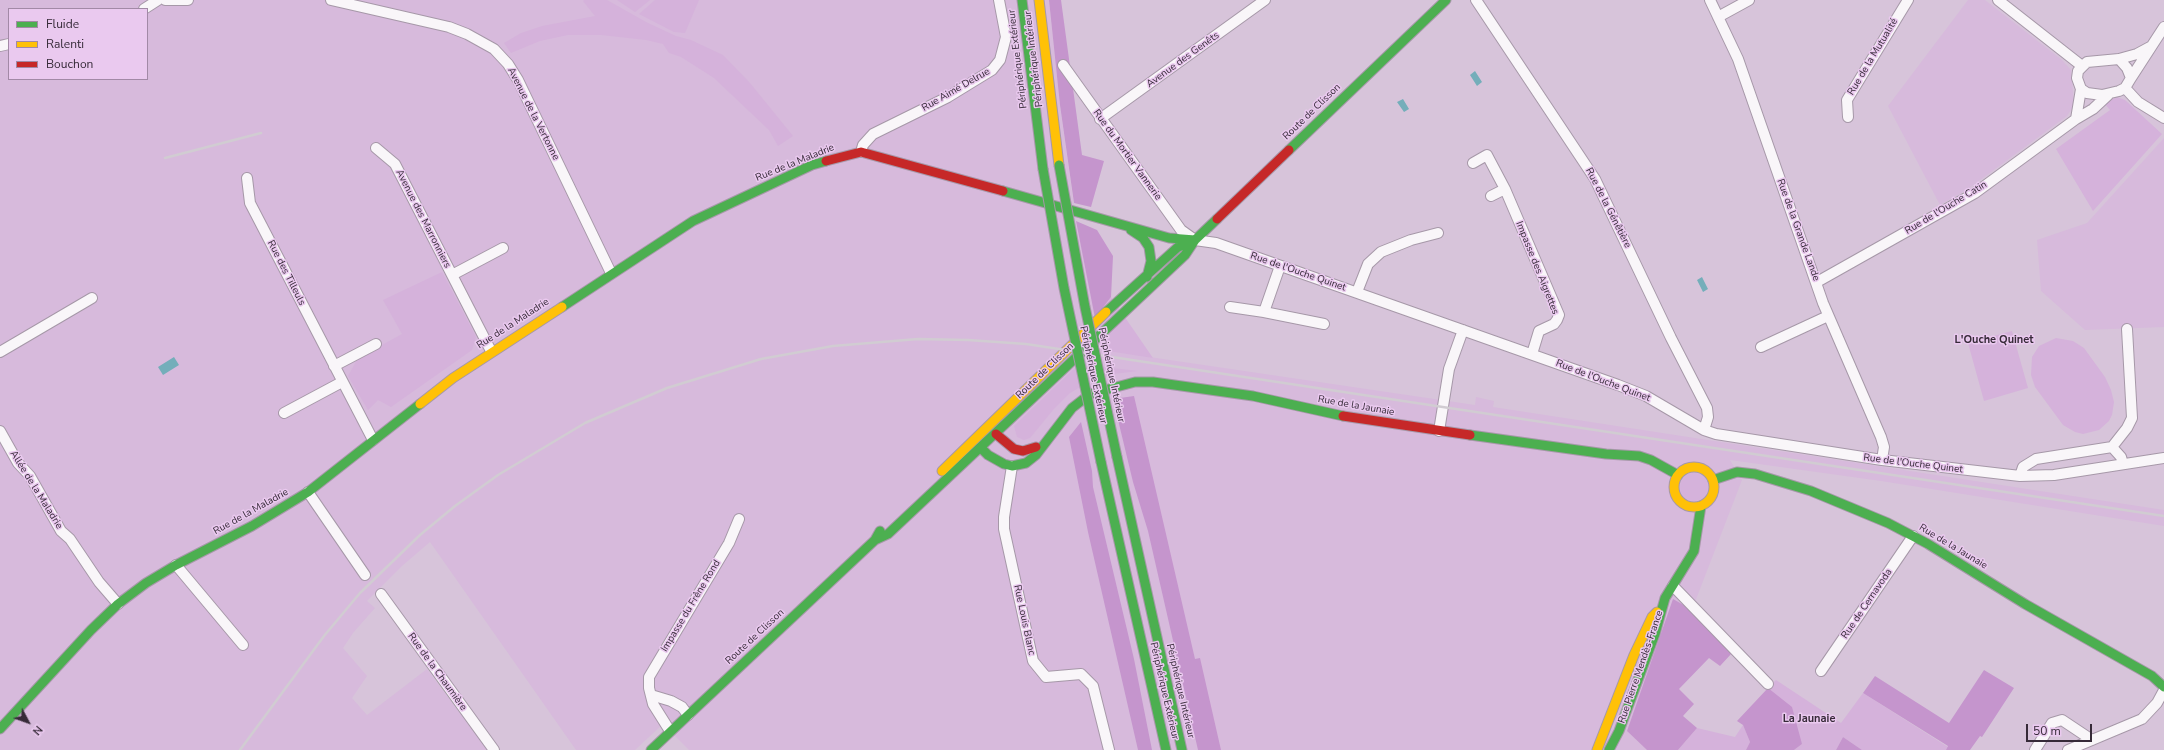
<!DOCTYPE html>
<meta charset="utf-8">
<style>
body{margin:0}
#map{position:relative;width:2164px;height:750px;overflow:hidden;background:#d7c4da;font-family:"Nunito Sans",sans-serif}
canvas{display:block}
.legend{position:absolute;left:8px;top:8px;width:140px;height:72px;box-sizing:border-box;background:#eac9ef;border:1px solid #a289a6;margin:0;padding:5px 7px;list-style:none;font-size:12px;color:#362a38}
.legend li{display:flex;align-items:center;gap:8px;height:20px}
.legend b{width:20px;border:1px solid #a289a6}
.north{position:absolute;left:8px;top:702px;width:40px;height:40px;-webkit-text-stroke:3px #eac9ef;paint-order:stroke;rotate:131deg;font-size:11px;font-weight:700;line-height:16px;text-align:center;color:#362a38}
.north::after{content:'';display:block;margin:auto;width:14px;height:18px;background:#362a38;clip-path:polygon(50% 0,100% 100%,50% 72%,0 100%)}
.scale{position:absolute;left:2026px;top:724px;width:66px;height:18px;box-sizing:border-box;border:2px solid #362a38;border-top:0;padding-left:5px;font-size:12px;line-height:14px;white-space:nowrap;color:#362a38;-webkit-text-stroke:3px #eac9ef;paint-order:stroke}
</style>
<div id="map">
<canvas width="2164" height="750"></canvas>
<ul class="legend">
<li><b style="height:5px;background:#4caf50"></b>Fluide</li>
<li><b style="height:5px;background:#ffc107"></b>Ralenti</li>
<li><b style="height:5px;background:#c62828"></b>Bouchon</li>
</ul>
<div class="north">N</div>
<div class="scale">50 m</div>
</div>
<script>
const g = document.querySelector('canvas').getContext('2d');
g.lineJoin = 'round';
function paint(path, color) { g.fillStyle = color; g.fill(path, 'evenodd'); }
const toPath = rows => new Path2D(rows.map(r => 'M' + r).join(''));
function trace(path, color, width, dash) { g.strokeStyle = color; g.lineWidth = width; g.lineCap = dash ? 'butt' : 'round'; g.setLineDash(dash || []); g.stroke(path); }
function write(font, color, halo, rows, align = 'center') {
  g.font = font + ' "Nunito Sans",sans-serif'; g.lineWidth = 3; g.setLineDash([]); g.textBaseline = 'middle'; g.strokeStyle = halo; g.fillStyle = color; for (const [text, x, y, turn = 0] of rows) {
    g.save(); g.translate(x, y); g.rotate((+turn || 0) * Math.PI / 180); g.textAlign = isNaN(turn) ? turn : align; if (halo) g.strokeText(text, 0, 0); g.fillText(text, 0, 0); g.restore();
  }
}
paint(toPath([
 [0,0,1049,0,1060,105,1076,221,1102,350,1475,405,1476,397,1494,401,1493,407,2164,510,2164,526,1881,481,1730,460,1742,480,1695,602,1689,608,1674,600,1627,731,1647,750,689,750,663,724,635,750,576,750,430,542,402,566,367,601,375,608,353,633,343,648,367,676,352,698,367,715,427,669,487,750,0,750],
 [9,9,147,9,147,79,9,79],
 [1968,0,1985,0,2062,60,2071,70,2074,105,2067,116,1968,189,1940,205,1888,106],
 [2164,138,2164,327,2085,330,2041,291,2037,240,2087,223]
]), '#d7badc');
paint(toPath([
 [584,0,607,0,646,22,676,36,691,40,723,55,750,83,793,136,778,146,769,130,714,78,681,57,669,53,663,44,646,40,601,35,568,35,540,41,511,53,504,43,521,33,542,26,595,16,583,1],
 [617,0,650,0,635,12],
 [655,0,699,0,685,33,674,32,639,14],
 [2117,97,2125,100,2162,134,2093,211,2056,149,2110,110,2104,103],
 [442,272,476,337,472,350,391,407,378,400,368,410,348,376,358,358,402,334,383,300],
 [1111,297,1153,358,1101,350,1095,318],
 [2012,331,2028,388,1984,401,1968,343],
 [2056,338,2073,341,2084,348,2105,377,2111,390,2114,402,2112,415,2109,421,2099,430,2083,434,2075,432,2063,425,2035,387,2031,375,2032,357,2039,346],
 [1079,364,1138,371,1114,374,1087,383,1070,393,1053,410,1030,438,1024,440,1017,437,1014,426],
 '1680 487a14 14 0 1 1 28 0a14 14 0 1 1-28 0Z',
 [1776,680,1841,723,1863,693,1948,747,1946,750,1862,750,1843,737,1836,750,1794,750,1802,744,1768,688],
 [1743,725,1750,742,1746,750,1678,750,1697,728,1735,737]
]), '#d5b2db');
paint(toPath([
 [1049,0,1061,0,1082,155,1104,161,1091,207,1074,203,1060,105],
 [1076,221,1097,230,1113,256,1111,297,1095,318],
 [1134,396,1195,659,1200,658,1221,750,1198,750,1148,531,1133,482,1113,399],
 [1081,422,1092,471,1093,487,1134,659,1152,750,1138,750,1088,532,1069,437],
 [1673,599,1689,608,1732,653,1720,666,1709,658,1679,689,1694,704,1683,716,1697,728,1678,750,1647,750,1627,731],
 [1984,670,2014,688,1982,737,1980,736,1970,750,1946,750,1948,746,1863,693,1875,676,1949,723],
 [1768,688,1792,707,1802,744,1794,750,1746,750,1750,742,1743,725,1737,721],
 [1843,737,1862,750,1836,750]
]), '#c595cd');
paint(toPath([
 [1475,71,1482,82,1477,86,1470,75],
 [1403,99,1409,109,1404,112,1397,102],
 [1702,277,1708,289,1703,292,1697,280],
 [174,357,179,365,163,375,158,367]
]), '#74aeba');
const street = toPath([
 [165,0,188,0],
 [331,0,449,27,467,34,494,49,508,64,518,80,611,273],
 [1476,0,1595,179,1671,338,1707,408,1708,417,1704,430],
 [1710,0,1738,59,1823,303,1881,437,1884,447,1882,460],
 [1998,0,2082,66],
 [144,9,158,0],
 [1718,17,1749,0],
 [0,46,9,44],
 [2119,59,2127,68,2131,78,2125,88,2119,91,2102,95,2087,93,2081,89,2077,78,2078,71,2087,62,2119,59,2137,54,2150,47],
 [1063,65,1181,230,1195,240,1216,243,1618,385,1646,396,1704,430,1716,434,1882,460,2020,476,2054,475,2164,458],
 [2131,78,2164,27],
 [2125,88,2138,102,2164,118],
 [1848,117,1847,100,1908,0],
 [1100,119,1265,0],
 [2076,119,2081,89],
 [376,148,395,164,491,351],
 [861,152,863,145,873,134,948,97,992,70,1000,60,1006,37,999,0],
 [1473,163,1487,155,1505,189],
 [247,178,250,203,373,440],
 [1491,196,1505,189,1559,315,1557,320,1554,324,1539,331,1532,354],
 [452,275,503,248],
 [1817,282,1975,193,2076,119,2093,109,2108,95],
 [1357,292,1368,264,1381,252,1411,240,1438,233],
 [1230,307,1264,312,1280,266],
 [1264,312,1324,324],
 [1761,347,1828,316],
 [0,352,92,298],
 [334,366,376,344],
 [284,413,342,382],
 [0,431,18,463,30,476,61,531,70,539,99,582,118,604],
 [1439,431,1449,369,1463,330],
 [2112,447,2121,457,2123,464],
 [1012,466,1004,517,1004,529,1033,661,1046,677,1081,674,1093,686,1109,750],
 [2020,476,2023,467,2036,459,2112,447,2127,428,2132,418,2127,329],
 [308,492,365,575],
 [176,565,243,645],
 [1673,586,1768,684],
 [381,594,494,750],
 [1821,671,1913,536],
 [651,695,671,701,682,707,688,715],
 [670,731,653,704,649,688,649,677,729,543,739,519],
 [2035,750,2052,723,2062,720,2092,740],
 [2068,750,2142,719,2157,703,2164,690]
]);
const fast = toPath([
 [1022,0,1043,169],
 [1289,150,1446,0],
 [1003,191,1169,238,1195,240],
 [1131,230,1143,238,1149,247,1151,261,1147,277],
 [562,307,693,221,812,165,826,161],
 [1106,312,1178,247,1193,241],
 [1470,435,1606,454,1639,456,1651,460,1678,475],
 [981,448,988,455,1004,464,1012,466,1026,463,1036,455,1072,408,1090,394,1135,382,1153,382,1253,396,1343,416],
 [1117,457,1182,750],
 [1101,462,1166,750],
 [1713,480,1737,472,1755,474,1811,491,1888,523,1928,544,2025,604,2152,676,2164,687],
 [875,540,888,534,1185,255,1195,240,1217,219],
 [0,729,91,630,118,604,146,583,176,565,252,526,308,492,420,404],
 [651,750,875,540,880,531],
 [1609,750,1619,731,1655,634,1665,598,1694,551,1701,506]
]);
const slow = toPath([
 [1039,0,1059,165],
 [420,404,453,378,562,307],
 '1674 487a20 20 0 1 1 40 0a20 20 0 1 1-40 0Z',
 [942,471,1106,312],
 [1597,750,1634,655,1652,617,1657,612]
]);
const jam = toPath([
 [826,161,861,152,1003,191],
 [1217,219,1289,150],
 [1343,416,1470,435],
 [996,434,1014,449,1023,451,1036,447]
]);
trace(street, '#a698a8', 12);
trace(fast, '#a698a8', 11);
trace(slow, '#a698a8', 11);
trace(jam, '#a698a8', 11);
trace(street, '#f9f6f9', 10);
trace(fast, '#4caf50', 9);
trace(slow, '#ffc107', 9);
trace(jam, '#c62828', 9);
trace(toPath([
 [165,158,261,133],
 [240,750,324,636,360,593,420,535,455,506,498,475,585,423,667,388,761,359,833,346,918,339,968,340,1026,344,2164,516]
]), '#d1ccd2', 2.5);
const fastBridge = toPath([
 [1059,165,1085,307,1117,457],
 [1043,169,1064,288,1101,462]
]);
trace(fastBridge, '#a698a8', 11, []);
trace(fastBridge, '#4caf50', 9);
write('10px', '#362a38', '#eac9ef', [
 ["Rue de la Mutualité",1873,57,-59],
 ["Périphérique Extérieur",1018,59,-97],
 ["Périphérique Intérieur",1034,59,-97],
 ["Avenue des Genêts",1183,60,-36],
 ["Rue Aimé Delrue",956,90,-30],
 ["Route de Clisson",1312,112,-44],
 ["Avenue de la Vertonne",533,114,63],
 ["Rue du Mortier Vannerie",1127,155,54],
 ["Rue de la Maladrie",795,163,-22],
 ["Rue de la Génêtière",1608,208,63],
 ["Rue de l'Ouche Catin",1946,208,-31],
 ["Avenue des Marronniers",423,219,63],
 ["Rue de la Grande Lande",1798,230,70],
 ["Impasse des Aigrettes",1537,268,68],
 ["Rue de l'Ouche Quinet",1298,272,19],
 ["Rue des Tilleuls",286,273,63],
 ["Rue de la Maladrie",513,324,-33],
 ["Route de Clisson",1045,371,-44],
 ["Périphérique Extérieur",1093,375,78],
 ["Périphérique Intérieur",1111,375,78],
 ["Rue de l'Ouche Quinet",1603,381,21],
 ["Rue de la Jaunaie",1356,406,10],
 ["Rue de l'Ouche Quinet",1913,464,7],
 ["Allée de la Maladrie",36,490,58],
 ["Rue de la Maladrie",251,512,-29],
 ["Rue de la Jaunaie",1953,547,31],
 ["Rue de Cernavoda",1867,604,-56],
 ["Impasse du Frêne Rond",691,606,-59],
 ["Rue Louis Blanc",1024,620,78],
 ["Route de Clisson",755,637,-43],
 ["Rue Pierre Mendès-France",1641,667,-71],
 ["Rue de la Chaumière",437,672,54],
 ["Périphérique Extérieur",1164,691,77],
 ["Périphérique Intérieur",1180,691,77]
]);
write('bold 11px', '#362a38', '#eac9ef', [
 ["L'Ouche Quinet",1994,340],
 ["La Jaunaie",1809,719]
]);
</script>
